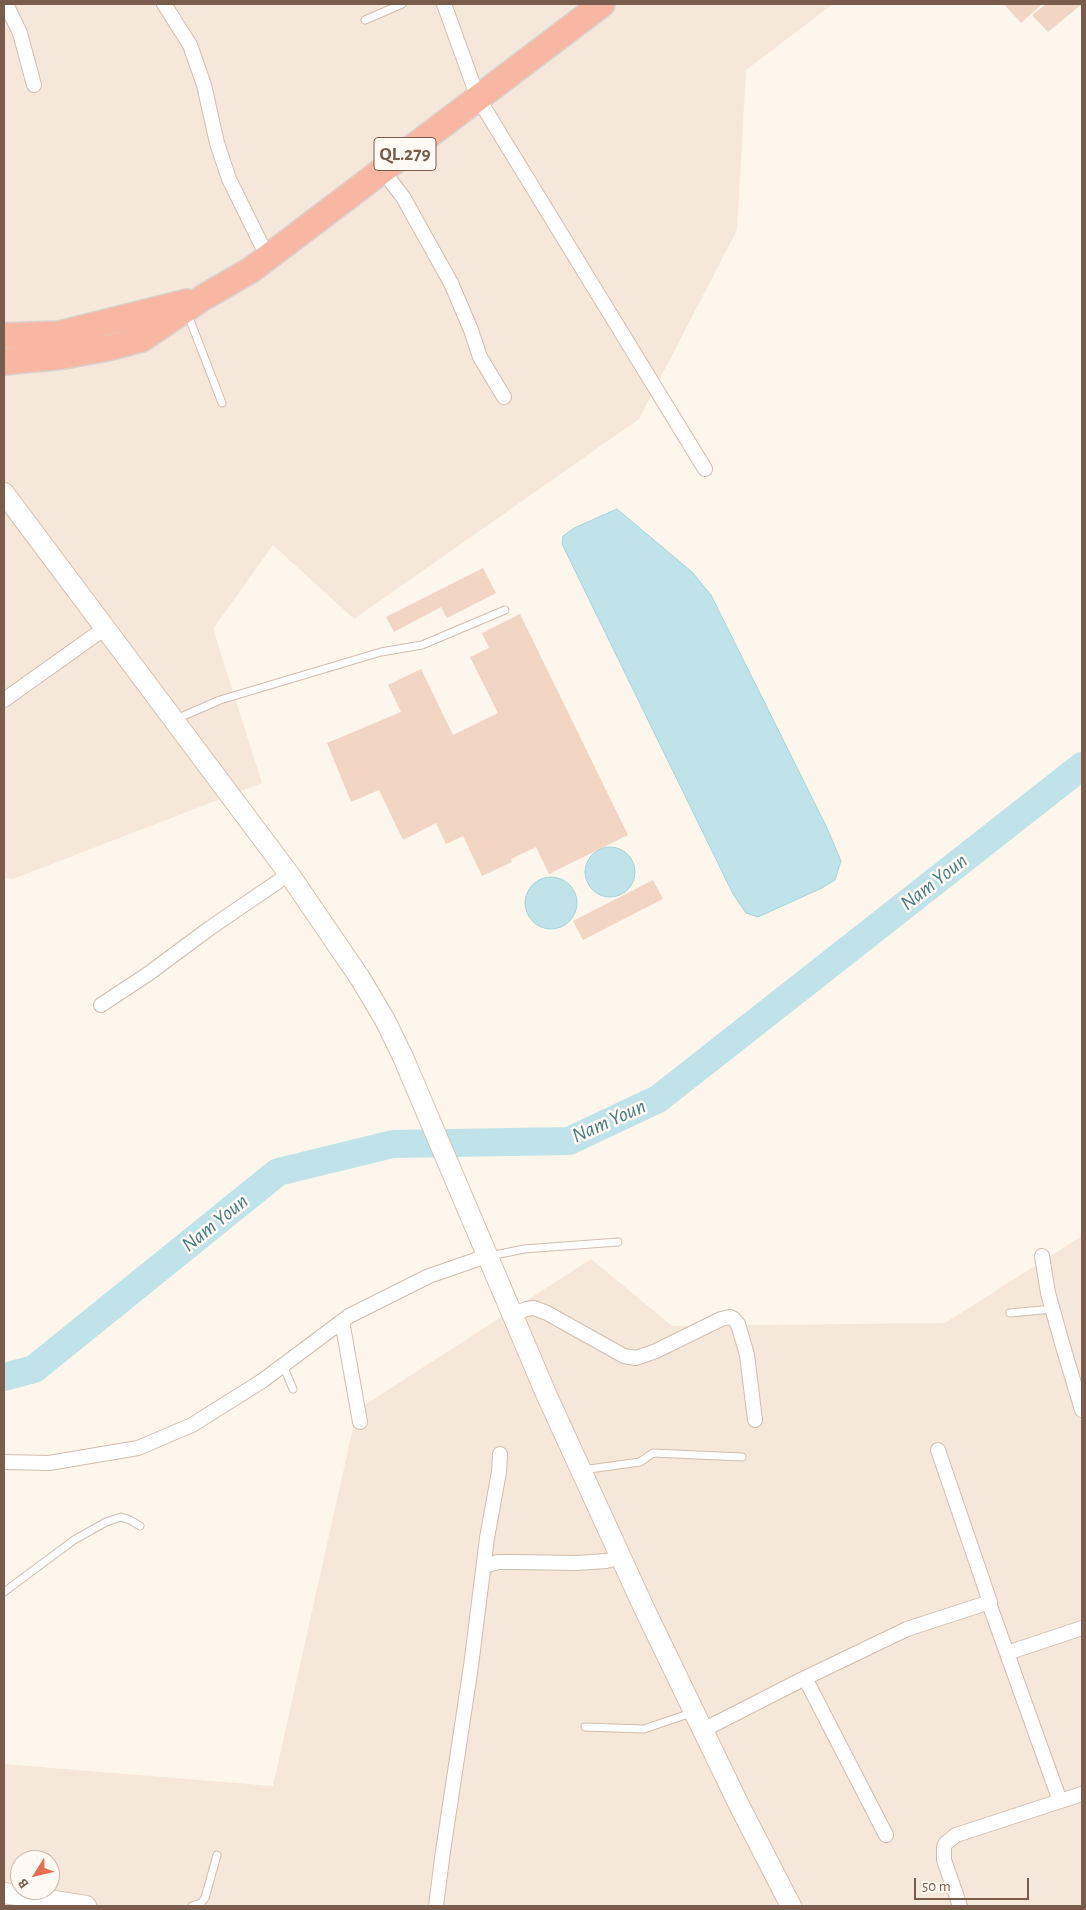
<!DOCTYPE html>
<style>
body{margin:0}
#map{position:relative;width:1086px;height:1910px;overflow:hidden;background:#fdf6ec;font-family:"Alegreya Sans",sans-serif}
canvas{display:block}
.frame{position:absolute;inset:0;border:5px solid #7a5c4d;pointer-events:none}
.north{position:absolute;left:10px;top:1850px;width:50px;height:50px;box-sizing:border-box;background:#fffaf3;border:1px solid #cabbb1;border-radius:50%;rotate:234deg;font-size:14px;font-weight:700;line-height:20px;text-align:center;color:#7a5c4d}
.north::after{content:'';display:block;margin:auto;width:18px;height:22px;background:#e76f51;clip-path:polygon(50% 0,100% 100%,50% 72%,0 100%)}
.scale{position:absolute;left:914px;top:1878px;width:115px;height:22px;box-sizing:border-box;border:2px solid #7a5c4d;border-top:0;padding-left:6px;font-size:15px;line-height:18px;white-space:nowrap;color:#7a5c4d;-webkit-text-stroke:4px #fffaf3;paint-order:stroke}
</style>
<div id="map">
<canvas width="1086" height="1910"></canvas>
<div class="frame"></div>
<div class="north">B</div>
<div class="scale">50 m</div>
</div>
<script>
const g = document.querySelector('canvas').getContext('2d');
g.lineJoin = 'round';
function paint(path, color) { g.fillStyle = color; g.fill(path, 'evenodd'); }
const toPath = rows => new Path2D(rows.map(r => 'M' + r).join(''));
function trace(path, color, width, dash) { g.strokeStyle = color; g.lineWidth = width; g.lineCap = dash ? 'butt' : 'round'; g.setLineDash(dash || []); g.stroke(path); }
function write(font, color, halo, rows, align = 'center') {
  g.font = font + ' "Alegreya Sans",sans-serif'; g.lineWidth = 5; g.setLineDash([]); g.textBaseline = 'middle'; g.strokeStyle = halo; g.fillStyle = color; for (const [text, x, y, turn = 0] of rows) {
    g.save(); g.translate(x, y); g.rotate((+turn || 0) * Math.PI / 180); g.textAlign = isNaN(turn) ? turn : align; if (halo) g.strokeText(text, 0, 0); g.fillText(text, 0, 0); g.restore();
  }
}
paint(toPath([
 [4,4,833,4,746,70,737,230,639,419,354,619,273,545,213,629,262,783,13,879,4,878],
 [1082,1236,1082,1906,4,1906,4,1764,273,1786,357,1410,591,1259,672,1326,945,1323],
 [20,1860,50,1860,50,1890,20,1890]
]), '#f5e8da');
const water = toPath([
 [617,509,692,572,711,595,827,828,841,861,835,880,822,888,758,917,746,913,733,894,562,544,563,536,574,528,617,509],
 '585 872a25 25 0 1 1 50 0a25 25 0 1 1-50 0Z',
 '525 903a26 26 0 1 1 52 0a26 26 0 1 1-52 0Z'
]);
paint(water, '#bfe3e8');
trace(water, '#a5d3da', 1);
trace(toPath([
 [4,1377,34,1369,278,1172,393,1144,569,1141,658,1099,1082,766]
]), '#bfe3e8', 28);
paint(toPath([
 [1004,4,1042,4,1021,23],
 [1046,4,1082,4,1048,32,1032,15],
 [483,568,496,593,447,618,441,607,394,632,386,617],
 [520,614,628,835,549,874,536,847,511,859,512,862,482,876,463,836,446,844,436,823,403,840,379,790,351,802,327,743,401,712,388,685,421,669,453,735,498,713,470,657,489,648,482,633],
 [653,880,663,899,583,940,573,921]
]), '#f3d5c3');
const lane = toPath([
 [365,20,402,4],
 [188,315,222,403],
 [174,720,220,700,381,652,422,645,505,610],
 [490,1256,524,1249,618,1242],
 [1010,1313,1053,1309],
 [283,1365,293,1389],
 [582,1470,640,1462,653,1453,742,1457],
 [4,1592,74,1540,106,1522,121,1517,130,1520,140,1526],
 [585,1727,644,1729,694,1712],
 [192,1906,201,1903,205,1898,217,1855]
]);
const street = toPath([
 [6,4,20,33,34,85],
 [164,4,190,45,204,85,217,143,229,179,268,258],
 [444,4,478,98,705,469],
 [383,171,403,197,451,283,471,330,480,357,504,397],
 [4,700,105,628],
 [101,1005,148,974,210,928,289,874],
 [1042,1256,1048,1293,1062,1343,1082,1410],
 [512,1315,526,1309,534,1308,547,1313,624,1356,636,1358,656,1351,721,1319,730,1317,734,1319,738,1324,747,1355,755,1420],
 [342,1321,360,1422],
 [938,1450,990,1602,990,1606,1060,1801],
 [4,1462,49,1463,138,1448,192,1425,262,1381,349,1316,429,1276,487,1256],
 [484,1566,498,1562,514,1562,576,1563,606,1561,622,1557],
 [1007,1653,1082,1628],
 [805,1678,886,1835],
 [703,1730,805,1678,907,1629,990,1602],
 [436,1906,443,1851,471,1666,487,1538,499,1472,500,1454],
 [960,1906,944,1860,944,1847,946,1843,956,1835,1082,1794]
]);
const secondary = toPath([
 [4,493,289,874,360,978,385,1020,403,1057,547,1396,644,1608,739,1805,791,1906],
 [4,1893,86,1906]
]);
const highway = toPath([
 [4,336,59,334,187,302],
 [4,362,64,356,108,348,142,339,204,297,251,270,602,4]
]);
trace(lane, '#d1beb0', 9);
trace(street, '#d1beb0', 16);
trace(secondary, '#d6c0b0', 22);
trace(highway, '#dad1cd', 28);
trace(lane, '#fff', 7);
trace(street, '#fff', 14);
trace(secondary, '#fff', 20);
trace(highway, '#f7b7a3', 25);
for (const [x, y, w] of [
 [405,154,62]
]) { const box = new Path2D(); box.roundRect(x - w / 2, y - 16.5, w, 33, 4); g.fillStyle = '#fffaf3'; g.fill(box); trace(box, '#7a5c4d', 1); }
write('bold 19px', '#7a5c4d', null, [
 ["QL.279",405,154]
]);
write('italic 21px', '#437c86', '#fffaf3', [
 ["Nam Youn",934,882,-38],
 ["Nam Youn",609,1121,-24],
 ["Nam Youn",215,1223,-39]
]);
</script>
